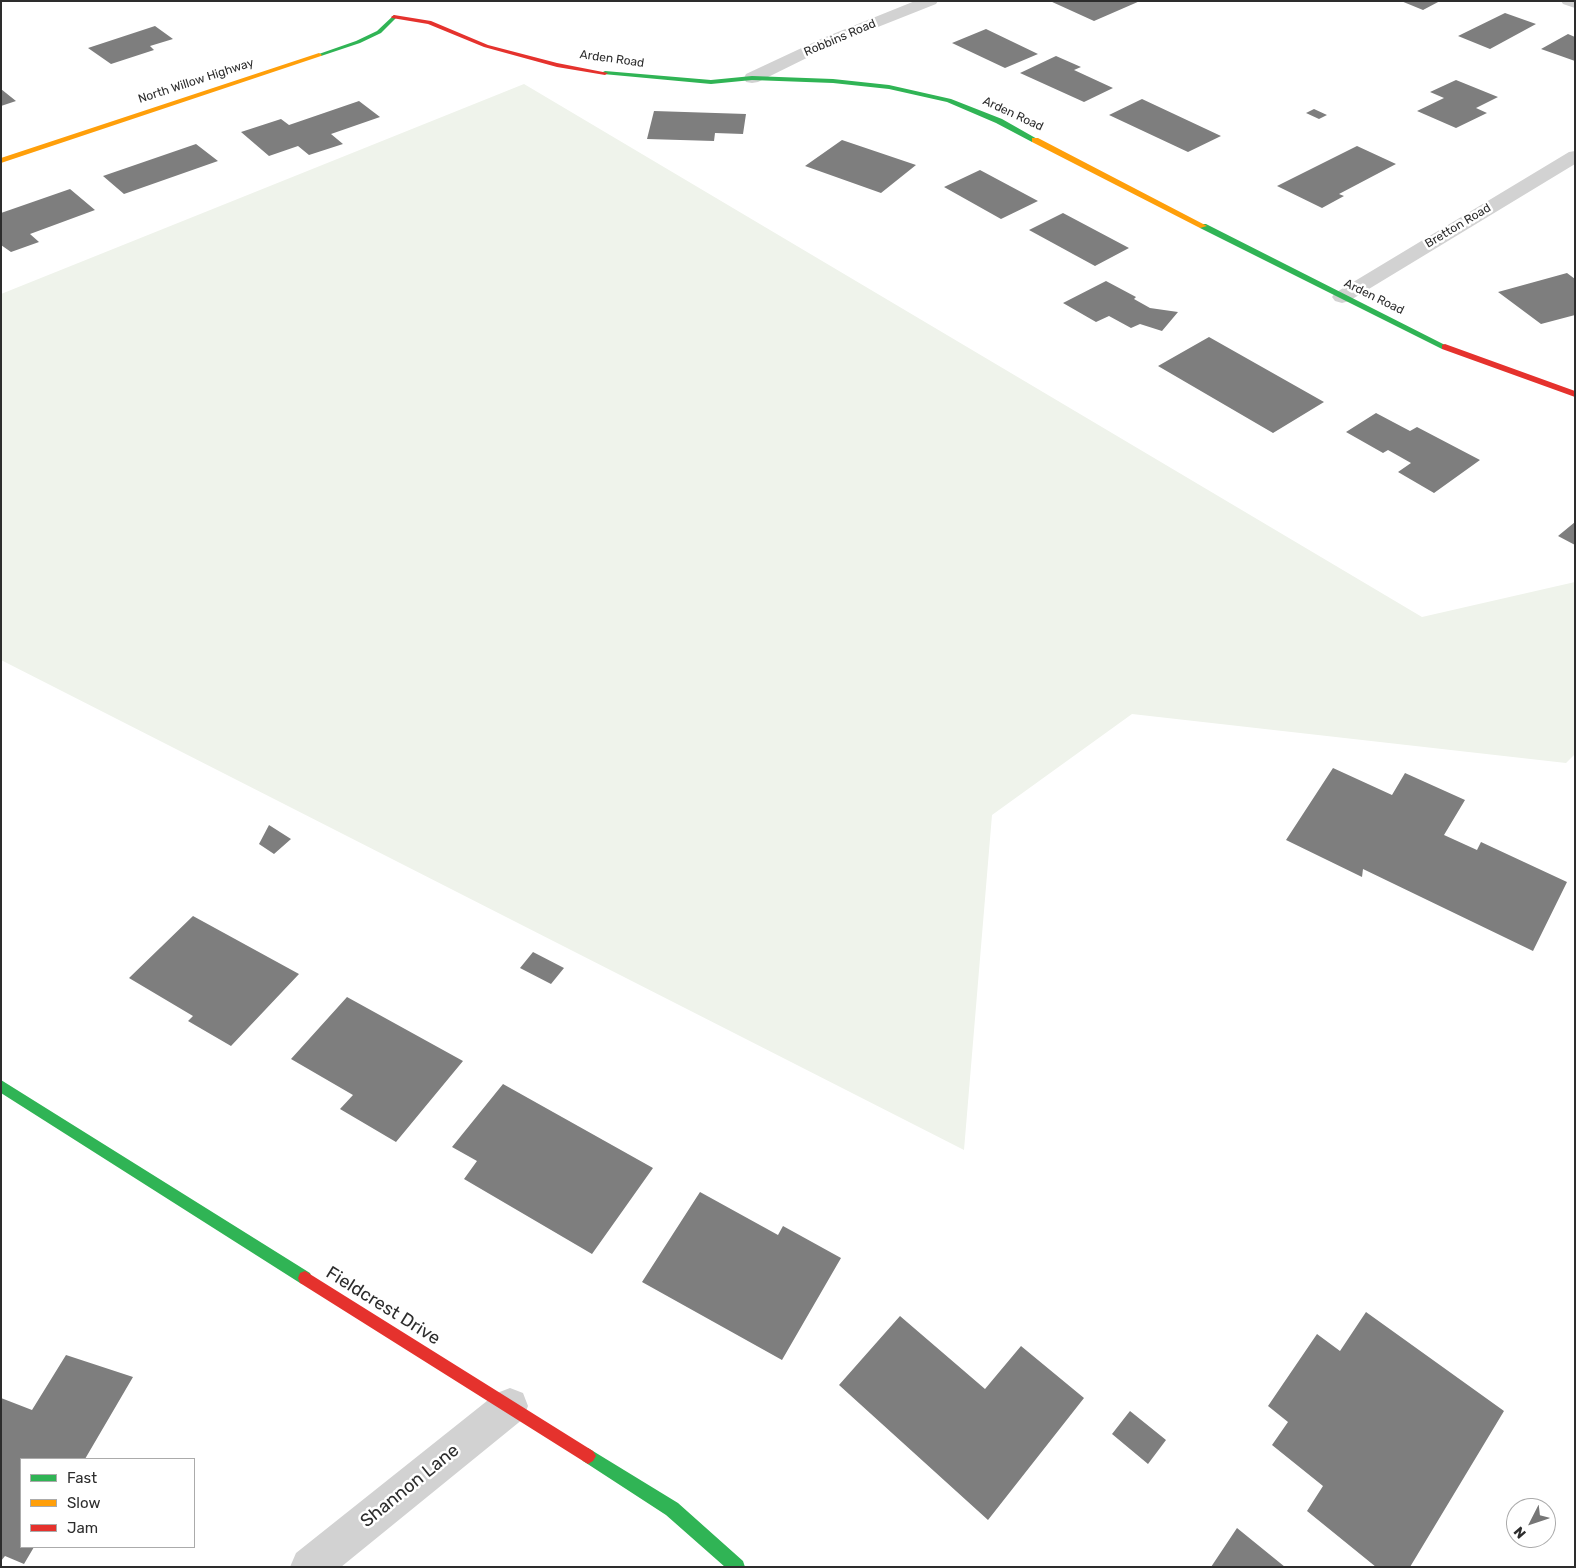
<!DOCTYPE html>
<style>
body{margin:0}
#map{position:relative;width:1576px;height:1568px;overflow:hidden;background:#fff;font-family:Rubik,sans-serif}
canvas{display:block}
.frame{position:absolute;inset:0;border:2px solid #2d2d2d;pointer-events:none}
.legend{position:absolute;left:20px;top:1458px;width:175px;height:90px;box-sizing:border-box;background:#fff;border:1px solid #ababab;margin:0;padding:6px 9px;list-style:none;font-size:15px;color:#2d2d2d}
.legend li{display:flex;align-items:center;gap:10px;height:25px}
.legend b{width:25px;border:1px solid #ababab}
.north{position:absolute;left:1506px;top:1498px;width:50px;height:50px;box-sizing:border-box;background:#fff;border:1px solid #ababab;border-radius:50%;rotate:229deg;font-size:14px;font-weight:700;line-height:20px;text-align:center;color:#2d2d2d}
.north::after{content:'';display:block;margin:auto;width:18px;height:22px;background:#767676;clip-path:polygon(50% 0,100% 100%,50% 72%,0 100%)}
</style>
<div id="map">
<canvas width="1576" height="1568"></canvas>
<div class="frame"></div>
<ul class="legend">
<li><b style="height:6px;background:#30b455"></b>Fast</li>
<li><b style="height:6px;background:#ff9f0a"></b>Slow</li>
<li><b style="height:6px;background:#e5322d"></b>Jam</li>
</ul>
<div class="north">N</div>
</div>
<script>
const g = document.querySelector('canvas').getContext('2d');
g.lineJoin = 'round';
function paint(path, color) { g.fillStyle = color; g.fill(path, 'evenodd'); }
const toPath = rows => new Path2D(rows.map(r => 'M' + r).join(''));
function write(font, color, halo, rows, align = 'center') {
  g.font = font + ' Rubik,sans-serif'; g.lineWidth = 5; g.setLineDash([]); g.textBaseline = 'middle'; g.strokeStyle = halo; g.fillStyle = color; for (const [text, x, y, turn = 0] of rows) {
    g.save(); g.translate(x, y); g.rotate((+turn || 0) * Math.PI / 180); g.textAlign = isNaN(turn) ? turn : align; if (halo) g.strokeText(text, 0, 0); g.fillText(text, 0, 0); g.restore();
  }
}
paint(toPath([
 [524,84,1422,617,1575,582,1575,754,1566,763,1132,714,992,815,964,1150,1,660,1,294]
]), '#eff3eb');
paint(toPath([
 [1050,1,1140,1,1094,21],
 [1401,1,1440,1,1423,10],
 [1505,13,1536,24,1490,49,1458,36],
 [155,26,173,39,150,46,154,50,111,64,88,48],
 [986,29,1038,54,1005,68,952,43],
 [1568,34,1575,37,1575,61,1541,49],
 [1056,56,1081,67,1074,70,1113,88,1084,102,1020,73],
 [1456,80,1498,97,1476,108,1487,113,1456,128,1417,111,1444,98,1430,92],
 [1,89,16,101,1,106],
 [1142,99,1221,136,1188,152,1109,115],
 [359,101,380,117,331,134,343,144,309,155,298,146,269,156,241,132,281,119,289,125],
 [1314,109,1327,115,1319,119,1306,113],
 [654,111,746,114,743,134,715,133,714,141,647,139],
 [842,140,916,165,881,193,805,166],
 [196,144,218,161,124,194,103,176],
 [1357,146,1396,164,1339,194,1344,196,1322,208,1277,186],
 [980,170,1038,201,1001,219,944,187],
 [70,189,95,210,30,234,39,242,11,252,1,245,1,213],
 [1063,213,1129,248,1095,266,1029,230],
 [1567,273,1575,279,1575,315,1541,324,1498,292],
 [1106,281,1136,297,1134,299,1150,308,1178,312,1162,331,1140,324,1131,328,1109,316,1096,322,1063,303],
 [1209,337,1324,402,1273,433,1158,366],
 [1376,413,1410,431,1417,427,1480,460,1434,493,1398,472,1411,463,1388,450,1383,453,1346,432],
 [1575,522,1575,545,1558,536],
 [1333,768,1392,795,1405,773,1465,800,1444,835,1477,850,1481,842,1567,882,1533,951,1363,869,1362,877,1286,840],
 [269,825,291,839,274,854,259,844],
 [193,916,299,974,231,1046,188,1021,193,1016,129,978],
 [533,952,564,968,551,984,520,968],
 [347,997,463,1061,396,1142,340,1109,353,1095,291,1059],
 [503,1084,653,1168,592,1254,464,1179,477,1161,452,1147],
 [700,1192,778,1235,783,1226,841,1258,782,1360,642,1282],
 [1366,1312,1504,1411,1410,1567,1376,1567,1307,1511,1323,1486,1272,1445,1288,1422,1268,1406,1317,1334,1340,1351],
 [900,1316,985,1389,1021,1346,1084,1398,988,1520,839,1385],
 [66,1355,133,1377,85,1459,21,1459,21,1547,34,1547,24,1564,5,1556,1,1561,1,1398,32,1410],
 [1130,1411,1166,1440,1148,1464,1112,1434],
 [1237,1528,1285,1567,1211,1567]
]), '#7e7e7e');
paint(toPath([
 [915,1,938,1,936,4,835,44,758,82,752,83,746,82,744,78,746,74,823,38,915,1],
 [1561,1,1575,1,1575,8,1563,4,1561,1],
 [1575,151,1575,164,1349,301,1342,303,1335,301,1332,297,1335,293,1569,152,1575,151],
 [510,1388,523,1393,528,1406,523,1419,341,1567,290,1567,296,1553,497,1393,510,1388]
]), '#d2d2d2');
paint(toPath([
 [394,15,397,17,381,33,360,43,321,56,316,55,356,41,377,31,394,15],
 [605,71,711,80,752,76,833,79,889,85,951,99,1002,119,1039,140,1032,142,996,123,947,102,889,89,833,83,752,80,711,84,603,74,603,72,605,71],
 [1200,224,1206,224,1449,347,1448,349,1442,349,1200,228,1200,224],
 [1,1080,310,1273,312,1278,310,1283,305,1285,300,1283,1,1093,1,1080],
 [588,1448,678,1503,743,1561,745,1567,725,1567,666,1515,583,1461,580,1456,583,1451,588,1448]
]), '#30b455');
paint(toPath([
 [319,53,322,55,321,56,1,163,1,158,319,53],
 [1032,138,1038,138,1207,226,1200,228,1032,142,1032,138]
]), '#ff9f0a');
paint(toPath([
 [394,15,431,21,488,45,557,63,608,73,605,75,557,67,484,47,428,24,392,18,391,17,394,15],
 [1445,344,1575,391,1575,397,1442,349,1442,345,1445,344],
 [305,1271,593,1451,596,1456,593,1461,588,1464,583,1461,300,1283,298,1278,300,1273,305,1271]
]), '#e5322d');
write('12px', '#2d2d2d', '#fff', [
 ["Robbins Road",840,38,-23],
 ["Arden Road",612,59,8],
 ["North Willow Highway",196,81,-18],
 ["Arden Road",1013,114,25],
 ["Bretton Road",1458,226,-31],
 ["Arden Road",1374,297,26]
]);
write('18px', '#2d2d2d', '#fff', [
 ["Fieldcrest Drive",383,1306,32],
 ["Shannon Lane",410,1486,-39]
]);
</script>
